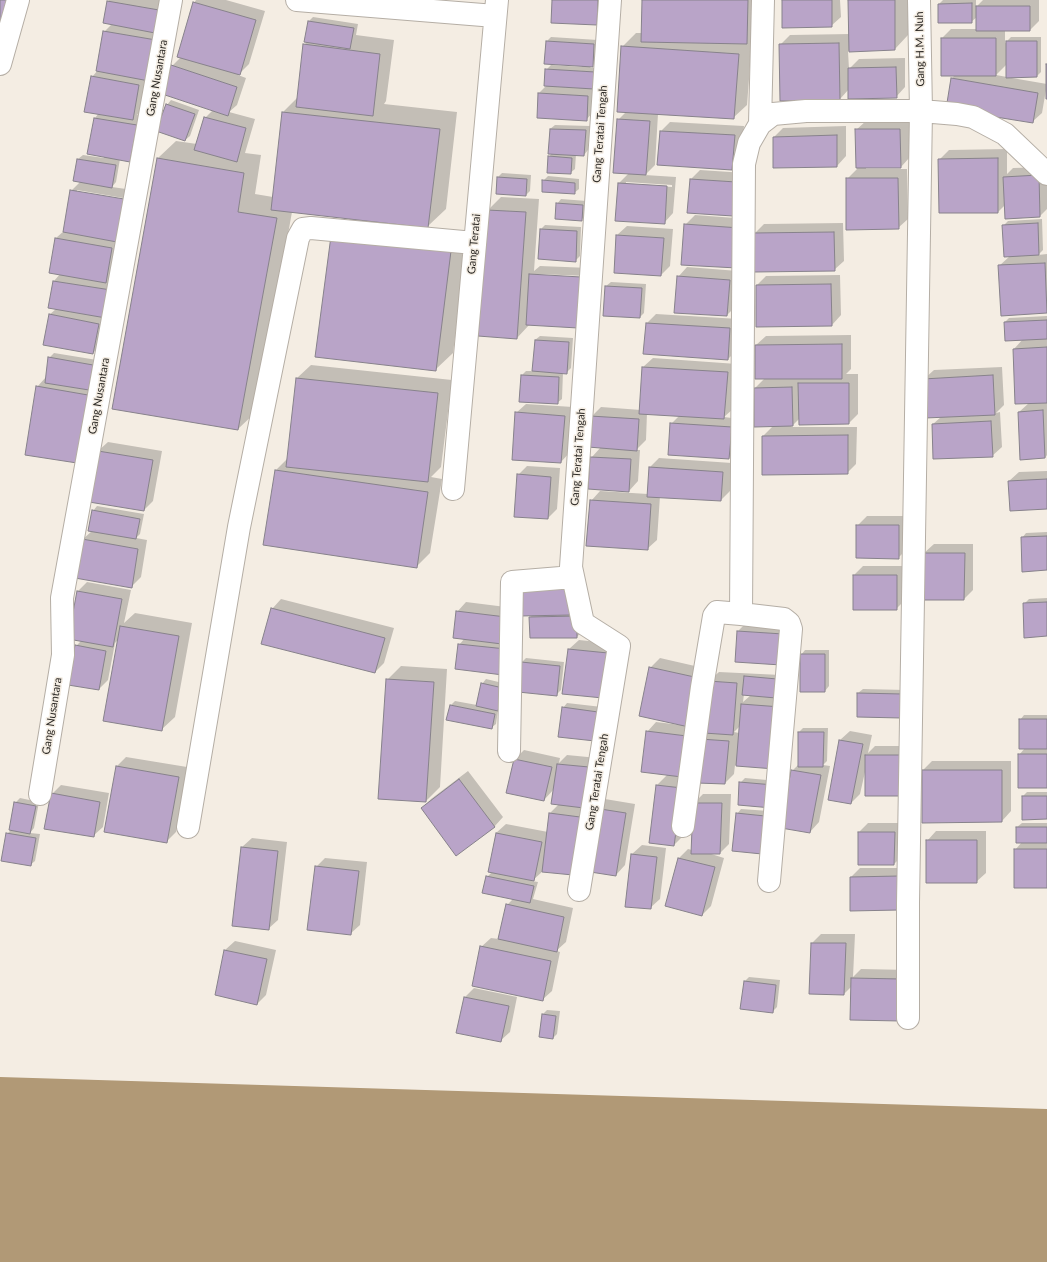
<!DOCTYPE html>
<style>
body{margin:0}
canvas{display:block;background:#f4ede3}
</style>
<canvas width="1047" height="1262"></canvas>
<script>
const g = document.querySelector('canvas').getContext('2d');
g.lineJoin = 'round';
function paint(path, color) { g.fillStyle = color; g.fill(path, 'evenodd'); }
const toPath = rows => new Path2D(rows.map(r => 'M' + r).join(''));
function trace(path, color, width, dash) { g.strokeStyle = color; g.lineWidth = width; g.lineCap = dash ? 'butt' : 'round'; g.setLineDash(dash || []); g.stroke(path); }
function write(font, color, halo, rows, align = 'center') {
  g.font = font + ' Lato,sans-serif'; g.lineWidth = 3; g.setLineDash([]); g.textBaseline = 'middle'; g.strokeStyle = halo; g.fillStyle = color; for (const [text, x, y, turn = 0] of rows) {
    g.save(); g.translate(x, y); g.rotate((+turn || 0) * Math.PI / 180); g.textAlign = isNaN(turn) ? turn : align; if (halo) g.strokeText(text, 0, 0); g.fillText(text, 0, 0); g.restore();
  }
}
paint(toPath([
 [0,1077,1047,1109,1047,1262,0,1262]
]), '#b19976');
paint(toPath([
 [109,0,162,0,142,110,137,115,145,116,139,151,129,161,120,159,116,182,112,187,133,190,114,273,108,279,119,281,102,344,93,353,49,315,56,309,49,307,54,281,60,274,50,272,56,238,65,230,71,191,81,181,74,180,78,159,83,155,104,158,95,118,99,113,92,77,98,70,104,32,112,24,107,2],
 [77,190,129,199,129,201,77,192],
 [196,0,226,0,265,11,249,64,238,75,246,78,237,105,229,112,255,119,245,153,261,155,255,194,273,197,283,112,298,97,304,45,308,41,309,21,313,17,358,24,356,35,394,40,386,101,384,104,457,112,446,209,428,226,391,222,391,224,468,234,453,353,435,370,332,237,351,218,292,212,256,412,238,429,113,408,158,158,176,141,197,144,205,118,213,110,172,66,181,57,194,3],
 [553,0,607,0,606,15,596,24],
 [643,0,765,0,765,25,750,40,752,40,747,105,733,118,658,114,655,165,645,175,676,177,673,213,664,223,619,183,629,173,618,120,626,112,622,47,636,33,642,33],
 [626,182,672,185,672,187,626,184],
 [783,0,840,0,841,17,831,26],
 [849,0,908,0,908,35,895,49,848,51,849,69,859,59,905,58,905,87,896,97,849,89,840,99,780,45,790,35,850,34],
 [943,0,976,0,976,7,983,0,1039,0,1039,21,1030,30,1005,30,1005,43,1011,37,1041,37,1041,72,1037,76,1012,78,1047,84,1042,113,1032,122,952,78,955,75,942,38,951,29,977,29,977,17,971,22,939,4],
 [1007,64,1007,77,996,75],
 [551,37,598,40,597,61,590,68,599,68,595,110,586,120,539,93,547,85,546,70,551,65,582,67,582,65,547,41],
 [171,100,199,110,190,136,185,140,167,105],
 [909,120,910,157,901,167,866,167,866,169,907,169,908,219,898,228,847,179,857,169,856,130,866,121],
 [670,122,744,126,741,160,731,169,661,131],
 [555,125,590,126,588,150,584,155,576,154,575,169,570,173,549,157,552,153,549,153,550,129],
 [846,126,846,156,837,166,774,167,774,137,783,128],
 [1007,149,1007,174,1013,168,1047,167,1047,209,1040,216,1005,205,998,212,939,160,949,150],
 [700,170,745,173,742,206,691,179],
 [502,173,531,175,530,191,526,195,498,177],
 [548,176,579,179,579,189,574,193,543,181],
 [501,197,539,199,534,271,540,266,590,268,587,318,578,327,530,324,517,338,479,335,488,210],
 [538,274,587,276,586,278,538,276],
 [561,199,587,201,586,215,581,220,557,204],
 [695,215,749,219,737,267,685,225],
 [1042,219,1043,250,1038,255,1047,254,1047,312,999,266,1010,256,1003,226,1008,221],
 [843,223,844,261,834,270,754,234,764,224],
 [545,225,581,227,580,256,575,261,541,229],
 [627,226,673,229,670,266,661,275,617,235],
 [687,267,738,271,736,306,727,315,678,277],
 [840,275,841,315,832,325,757,326,757,285,766,276],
 [611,282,646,284,644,313,640,317,606,286],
 [656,314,739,319,737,350,728,359,644,353,647,323],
 [1047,316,1047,455,1045,458,1019,412,1029,403,1016,403,1014,349,1023,339,1005,322,1009,318],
 [851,335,851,369,846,374,858,374,858,414,849,423,800,424,800,418,791,427,857,427,856,464,847,473,763,436,774,425,755,388,765,378,756,345,766,336],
 [540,336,573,338,571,368,567,372,563,372,562,399,557,403,522,375,526,371,533,371,535,340],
 [54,353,97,360,86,453,37,387,46,377,49,358],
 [653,358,737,364,733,409,724,417,740,419,738,449,729,458,671,424,680,415,647,413,646,440,636,450,640,450,638,481,629,491,591,458,601,447,591,417,601,407,641,410,643,367],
 [311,365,452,380,441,467,431,477,442,479,430,553,416,567,265,544,276,470,288,458,297,378],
 [1002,367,1004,405,996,413,1000,412,1002,447,992,456,933,424,941,417,924,379,934,370],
 [526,404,573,407,570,452,561,462,516,413],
 [108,442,162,451,153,501,144,510,98,451],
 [659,458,732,463,730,491,721,500,660,496,657,540,647,549,591,501,600,491,648,494,650,467],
 [527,466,560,468,557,509,548,518,518,475],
 [1047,471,1047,508,1009,481,1019,472],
 [97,506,144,514,140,534,136,538,147,540,141,577,131,587,83,539,92,531,93,511],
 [867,516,908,516,908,548,898,558,857,526],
 [1047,532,1047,569,1022,538,1026,533],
 [934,544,973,544,973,590,964,599,924,553],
 [863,566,906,566,906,599,896,609,854,575],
 [87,582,131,590,124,623,135,613,192,623,175,717,161,730,119,639,115,643,108,680,99,689,76,646,82,640,78,591],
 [1047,598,1047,635,1024,604,1029,599],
 [281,599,394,628,384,663,375,672,272,609],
 [466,602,514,608,512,665,459,645,465,638,457,612],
 [571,612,581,632,577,637,530,617,533,615],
 [747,622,792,625,789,655,738,631],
 [579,640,617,644,564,693,569,649],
 [805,650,829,650,829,686,825,691,801,655],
 [526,658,564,662,561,690,556,695,522,662],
 [660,658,708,669,683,836,674,845,650,842,657,785,668,774,647,732,656,722,681,725,681,724,650,668],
 [401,666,447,669,440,787,426,801,387,680],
 [719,672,781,675,775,768,735,765,734,774,725,783,701,740,709,732,709,681],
 [744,694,751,695,743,702],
 [740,726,739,733,734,732],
 [486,679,507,684,503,705,498,710,496,724,491,728,451,705,455,701,477,705,482,684],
 [863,689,906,690,905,712,858,693],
 [567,703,602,707,599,735,563,708],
 [1024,715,1047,715,1047,787,1019,755,1025,748,1020,720],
 [803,728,828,728,827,761,823,765,830,766,819,822,810,832,792,771,799,764,799,732],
 [850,731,872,735,868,753,875,746,910,746,910,786,865,772,860,794,851,803,840,740],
 [524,750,560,758,559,763,567,755,598,758,589,808,543,871,532,881,538,882,533,899,573,908,566,942,556,951,560,952,552,991,542,1000,481,947,491,938,499,939,507,905,513,899,487,877,492,872,496,833,506,824,548,832,550,813,559,804,554,789,544,800,515,759],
 [126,757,187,767,176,832,166,842,117,766],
 [932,761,1011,761,1011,811,1002,821,923,770],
 [468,771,503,817,494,827,422,808,431,799],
 [745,778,778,781,776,803,740,783],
 [61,785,109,793,103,827,93,836,52,794],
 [1027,792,1047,792,1047,818,1023,796],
 [703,794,731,794,729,844,720,853,708,853,724,858,711,906,702,915,679,858,688,849,692,850,694,803],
 [20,798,39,802,34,828,30,833,40,834,35,861,30,865,7,834,11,830,15,803],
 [605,799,635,804,625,865,616,875,585,870],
 [741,809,769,811,766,848,737,814],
 [868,823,904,823,903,855,894,864,859,832],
 [1022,823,1047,823,1047,887,1015,850,1022,842,1017,827],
 [936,831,986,831,986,873,976,882,927,841],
 [252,838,287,842,278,920,268,929,242,847],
 [642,845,666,848,660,899,650,908,626,906,632,854],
 [325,858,367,862,360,925,350,934,316,867],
 [860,868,908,868,908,900,851,877],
 [821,934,855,934,853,977,861,969,910,970,909,1011,852,986,844,994,810,993,812,943],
 [235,941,276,950,266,995,257,1004,216,995,225,950],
 [749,977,780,980,777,1007,772,1012,745,981],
 [474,988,517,997,510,1032,500,1041,465,997],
 [547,1010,560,1011,557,1034,553,1038,543,1014]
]), '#0003');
const building = toPath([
 [0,0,8,0,0,28,0,0],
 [552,0,598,0,597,25,551,23,552,0],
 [642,0,748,0,747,44,641,42,642,0],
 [782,0,832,0,832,27,782,28,782,0],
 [848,0,895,0,895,50,849,52,848,0],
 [107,1,159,10,155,33,103,23,107,1],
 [193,2,256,20,240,75,177,57,193,2],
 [972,3,972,23,938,23,938,4,972,3],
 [976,6,1030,6,1030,31,976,31,976,6],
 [308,21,354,28,350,49,304,42,308,21],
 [103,31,156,40,149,81,96,71,103,31],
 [941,38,996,38,996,76,941,76,941,38],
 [546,41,594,44,593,67,544,64,546,41],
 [1006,41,1037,41,1037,77,1006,78,1006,41],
 [839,43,840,100,780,101,779,44,839,43],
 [303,44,380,54,373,116,296,107,303,44],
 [621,46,739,54,734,119,617,112,621,46],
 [1046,64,1047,64,1047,99,1046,99,1046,64],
 [171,65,237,87,228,116,162,94,171,65],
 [896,67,897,98,848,99,848,68,896,67],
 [545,69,595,72,594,89,544,86,545,69],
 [91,76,139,85,133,120,84,112,91,76],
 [951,78,1038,93,1033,123,946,109,951,78],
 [538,93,588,96,587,121,537,118,538,93],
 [166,104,195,114,185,141,156,131,166,104],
 [282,112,440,129,428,228,271,210,282,112],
 [204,117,246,128,237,162,194,150,204,117],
 [94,118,137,125,130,162,87,154,94,118],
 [617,119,650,121,646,175,613,173,617,119],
 [550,129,586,130,584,156,548,154,550,129],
 [855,129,900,129,901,168,856,168,855,129],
 [660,131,735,135,732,170,657,165,660,131],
 [837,135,837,167,773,168,773,137,837,135],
 [548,156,572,158,571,174,547,173,548,156],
 [157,158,244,173,238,212,277,218,238,430,112,409,157,158],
 [998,158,998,213,939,213,938,159,998,158],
 [77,159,116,165,112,188,73,181,77,159],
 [1039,175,1040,217,1005,219,1003,177,1039,175],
 [497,177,527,179,526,196,496,194,497,177],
 [846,178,898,178,899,229,846,230,846,178],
 [690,179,736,182,733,216,687,213,690,179],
 [542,180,575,183,575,194,542,192,542,180],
 [618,183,667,186,665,224,615,221,618,183],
 [70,190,124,199,117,242,63,232,70,190],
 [556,203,583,205,582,221,555,219,556,203],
 [487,210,526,212,517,339,478,336,487,210],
 [1038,223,1039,255,1004,257,1002,225,1038,223],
 [684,224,740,228,737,268,681,265,684,224],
 [540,229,577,231,576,262,538,259,540,229],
 [834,232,835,271,754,272,753,233,834,232],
 [616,235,664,238,661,276,614,273,616,235],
 [331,236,451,251,436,371,315,357,331,236],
 [55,238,112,248,106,283,49,273,55,238],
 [1045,263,1047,313,1001,316,998,265,1045,263],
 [529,274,581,277,578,328,526,325,529,274],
 [677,276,730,280,727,316,674,313,677,276],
 [53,281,111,290,106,318,48,308,53,281],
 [831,284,832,326,756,327,756,285,831,284],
 [605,286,642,288,640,318,603,316,605,286],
 [49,314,99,324,93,354,43,345,49,314],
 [1047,320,1047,339,1005,341,1004,322,1047,320],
 [646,323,730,328,728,360,643,354,646,323],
 [535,340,569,342,567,374,532,371,535,340],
 [842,344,842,379,755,379,755,345,842,344],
 [1047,347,1047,403,1015,404,1013,349,1047,347],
 [48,357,93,365,89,390,45,383,48,357],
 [642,367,728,372,724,419,639,414,642,367],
 [521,375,559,377,558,404,519,402,521,375],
 [993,375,995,415,925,418,923,379,993,375],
 [296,378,438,393,428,482,286,467,296,378],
 [798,383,849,383,849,424,799,425,798,383],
 [36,386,88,395,77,463,25,455,36,386],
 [792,387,793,426,754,427,754,388,792,387],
 [1043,410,1045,458,1020,460,1018,412,1043,410],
 [515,412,565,416,561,463,512,460,515,412],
 [590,416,639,419,637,451,588,447,590,416],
 [991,421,993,457,933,459,932,424,991,421],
 [670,423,732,427,729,459,668,455,670,423],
 [848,435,848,474,762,475,762,436,848,435],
 [98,451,153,460,144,511,89,502,98,451],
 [590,457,631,459,629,492,588,489,590,457],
 [649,467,723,472,721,501,647,497,649,467],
 [275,470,428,492,417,568,263,545,275,470],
 [517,474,551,477,548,519,514,517,517,474],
 [1047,479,1047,509,1010,511,1008,481,1047,479],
 [590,500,651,504,648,550,586,546,590,500],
 [92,510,140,519,136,539,88,531,92,510],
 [856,525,899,525,899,559,856,558,856,525],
 [1047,536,1047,570,1022,572,1021,537,1047,536],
 [82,539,138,549,132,588,75,578,82,539],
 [923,553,965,553,964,600,923,600,923,553],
 [853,575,897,575,897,610,853,610,853,575],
 [569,585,571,615,519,616,518,586,569,585],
 [77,591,122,599,113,647,68,639,77,591],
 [1047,602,1047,636,1024,638,1023,603,1047,602],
 [271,608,385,638,375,673,261,644,271,608],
 [456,611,506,617,502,644,453,638,456,611],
 [577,616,577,638,530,638,529,617,577,616],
 [120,626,179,636,162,731,103,721,120,626],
 [737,631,783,634,781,665,735,662,737,631],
 [458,644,506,649,503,675,455,669,458,644],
 [75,645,106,651,99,690,68,685,75,645],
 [568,649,608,653,603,698,562,694,568,649],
 [800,654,825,654,825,692,800,692,800,654],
 [521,662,560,666,557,696,518,692,521,662],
 [649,667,699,678,689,727,639,716,649,667],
 [744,676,777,679,776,698,742,695,744,676],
 [386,679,434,682,426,802,378,799,386,679],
 [708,681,737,683,733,735,704,733,708,681],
 [481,683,503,688,498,711,476,706,481,683],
 [857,693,902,694,901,718,857,717,857,693],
 [741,704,781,707,775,769,736,766,741,704],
 [450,705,495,714,492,729,446,720,450,705],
 [562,707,598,712,595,741,558,737,562,707],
 [1019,719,1047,719,1047,749,1019,749,1019,719],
 [646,731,687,736,682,777,641,772,646,731],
 [798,732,824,732,823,767,798,767,798,732],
 [700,739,729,741,725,784,697,783,700,739],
 [839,740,863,744,851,804,828,800,839,740],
 [1018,754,1047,754,1047,788,1018,788,1018,754],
 [865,755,901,755,901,796,865,796,865,755],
 [514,759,552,767,544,801,506,793,514,759],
 [557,764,589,767,584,808,551,804,557,764],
 [116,766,179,777,167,843,104,832,116,766],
 [791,770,821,775,810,833,781,828,791,770],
 [922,770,1002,770,1002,822,922,823,922,770],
 [459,779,495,827,456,856,421,808,459,779],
 [739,782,774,785,772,808,738,805,739,782],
 [656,785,682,788,674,846,649,843,656,785],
 [51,793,100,802,94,837,44,829,51,793],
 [1022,796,1047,796,1047,819,1022,820,1022,796],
 [14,802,36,806,30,834,9,830,14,802],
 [693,803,722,803,720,854,691,854,693,803],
 [594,808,626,813,616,876,584,871,594,808],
 [549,813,580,817,573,875,542,872,549,813],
 [736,813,765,816,762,854,732,851,736,813],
 [1016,827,1047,827,1047,843,1016,843,1016,827],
 [858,832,895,832,894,865,858,865,858,832],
 [6,833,36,838,31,866,1,861,6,833],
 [496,833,542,842,534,881,488,872,496,833],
 [926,840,977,840,977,883,926,883,926,840],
 [241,847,278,851,269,930,232,926,241,847],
 [1014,849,1047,849,1047,888,1014,888,1014,849],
 [631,854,657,857,651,909,625,907,631,854],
 [678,858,715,867,702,916,665,906,678,858],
 [315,866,359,871,351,935,307,930,315,866],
 [486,876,534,886,530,903,482,893,486,876],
 [899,876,899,910,850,911,850,877,899,876],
 [506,904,564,917,557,952,498,939,506,904],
 [811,943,846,943,844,995,809,994,811,943],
 [480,946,551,961,543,1001,472,986,480,946],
 [224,950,267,959,257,1005,215,995,224,950],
 [851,978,901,979,900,1021,850,1020,851,978],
 [744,981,776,985,773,1013,740,1009,744,981],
 [464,997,509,1006,501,1042,456,1033,464,997],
 [542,1014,556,1016,553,1039,539,1037,542,1014]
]);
paint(building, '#b9a4c8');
trace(building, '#87828b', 1);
const minor = toPath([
 [297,0,495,16],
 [0,64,18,0],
 [760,124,763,0],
 [453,489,497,0],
 [509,751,512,582,573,577],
 [40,794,63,655,62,598,171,0],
 [683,826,702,687,714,616,717,612,741,614],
 [188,827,239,527,298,238,303,229,311,228,474,243],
 [769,881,791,629,789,623,784,619,741,614,744,164,749,143,760,124,773,114,806,111,921,111,957,114,973,117,1005,134,1047,174],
 [579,890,619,646,583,623,571,567,610,0],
 [908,1018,908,903,921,111,919,0]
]);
trace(minor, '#b5aea5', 24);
trace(minor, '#fff', 22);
write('11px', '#2b2824', '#f4ede3', [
 ["Gang H.M. Nuh",920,49,-91],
 ["Gang Nusantara",157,78,-80],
 ["Gang Teratai Tengah",600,134,-86],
 ["Gang Teratai",474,244,-85],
 ["Gang Nusantara",99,396,-80],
 ["Gang Teratai Tengah",578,457,-86],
 ["Gang Nusantara",52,716,-81],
 ["Gang Teratai Tengah",597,782,-81]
]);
</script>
